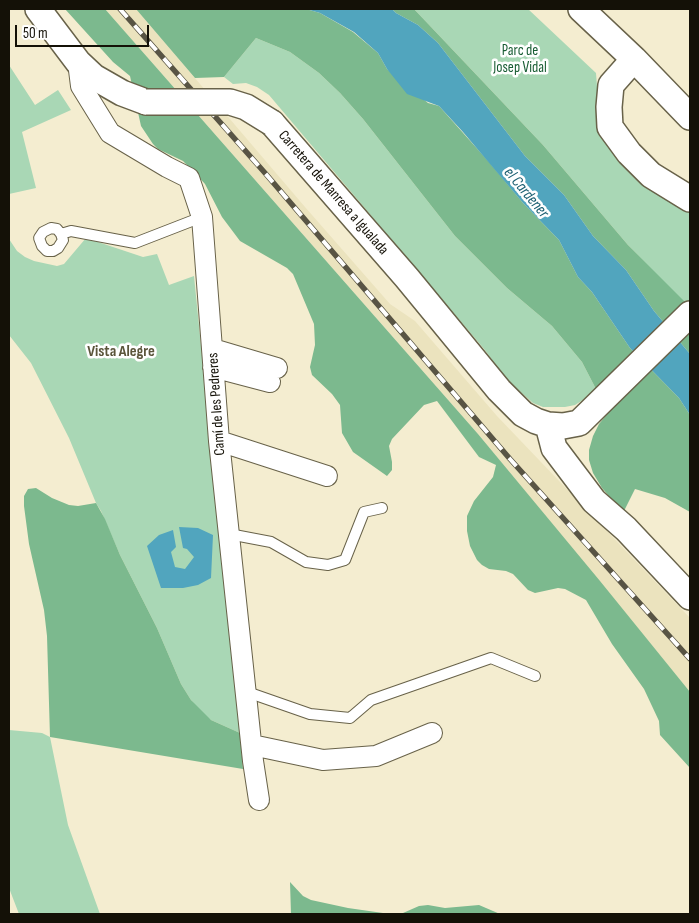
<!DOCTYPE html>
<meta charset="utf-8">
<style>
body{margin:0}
#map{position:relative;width:699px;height:923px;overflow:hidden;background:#f4edd0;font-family:"Sofia Sans Condensed",sans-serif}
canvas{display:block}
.frame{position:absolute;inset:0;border:10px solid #141107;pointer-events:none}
.scale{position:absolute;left:15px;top:25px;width:134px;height:22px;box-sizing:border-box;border:2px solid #141107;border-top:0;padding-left:6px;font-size:15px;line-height:18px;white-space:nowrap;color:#141107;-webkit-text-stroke:4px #fff;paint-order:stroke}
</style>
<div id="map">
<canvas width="699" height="923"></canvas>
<div class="frame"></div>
<div class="scale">50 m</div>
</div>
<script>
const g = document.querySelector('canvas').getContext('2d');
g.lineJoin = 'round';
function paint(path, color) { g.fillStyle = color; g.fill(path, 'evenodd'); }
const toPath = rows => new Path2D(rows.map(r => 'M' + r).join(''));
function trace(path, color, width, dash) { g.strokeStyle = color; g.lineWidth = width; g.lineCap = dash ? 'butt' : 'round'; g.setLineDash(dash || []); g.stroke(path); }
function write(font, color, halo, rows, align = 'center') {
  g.font = font + ' "Sofia Sans Condensed",sans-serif'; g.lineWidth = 5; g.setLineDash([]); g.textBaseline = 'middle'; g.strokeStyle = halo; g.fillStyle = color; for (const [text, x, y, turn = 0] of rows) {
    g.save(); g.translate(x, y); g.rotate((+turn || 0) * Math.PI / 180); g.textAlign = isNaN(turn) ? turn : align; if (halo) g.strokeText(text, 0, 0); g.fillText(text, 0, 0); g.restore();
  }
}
paint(toPath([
 [105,9,136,9,305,207,390,304,415,321,497,416,690,618,690,692,478,434]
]), '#ebe3be');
paint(toPath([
 [414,9,528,9,596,73,599,113,690,210,690,309,628,245,543,145],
 [256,38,290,52,319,73,340,93,363,119,455,236,507,288,552,326,582,362,597,391,575,405,565,407,543,407,533,403,507,380,484,349,269,95,257,87,246,83,233,84,224,77],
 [9,65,35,105,58,90,71,110,22,132,36,188,9,194],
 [86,238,143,257,157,254,169,285,194,276,240,733,211,720,203,715,191,700,181,684,157,628,120,555,101,511,96,503,69,438,31,363,9,335,9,239,17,251,25,257,34,261,57,266,64,264],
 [9,730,42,733,50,737,68,825,100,914,19,914,9,888]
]), '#a9d7b5');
paint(toPath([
 [65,9,105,9,478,434,600,581,690,692,690,768,660,735,659,721,644,689,612,644,586,600,565,589,558,588,535,593,528,590,513,574,506,571,489,569,482,565,477,560,470,546,467,531,467,516,474,501,493,477,496,465,479,457,437,401,424,405,392,439,389,446,392,462,392,470,387,476,353,452,342,433,340,405,332,394,312,375,310,367,315,345,314,324,293,274,287,268,240,241,222,217,205,184,195,173,183,161,158,149,153,144,141,126,130,76,113,62],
 [136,9,306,9,320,13,353,32,378,53,387,69,428,103,439,106,489,162,523,203,559,240,578,277,592,292,630,348,679,398,690,415,690,512,665,498,635,489,624,511,615,503,602,488,593,473,589,460,589,450,593,436,599,424,613,407,597,391,582,362,552,326,507,288,455,236,363,119,340,93,319,73,290,52,256,38,224,77,195,78],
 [392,9,414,9,543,145,628,245,688,305,690,309,690,354,654,311,626,270,593,236,564,195,525,156,438,43,418,25,396,13],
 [36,488,52,498,69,505,78,506,96,503,105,519,120,555,157,628,181,684,191,700,211,720,240,733,243,769,50,737,47,636,44,610,29,544,24,506,24,496,28,489],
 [290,882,303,896,311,900,348,908,390,914,291,914],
 [428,905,445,908,479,905,500,914,394,914,403,913,419,906]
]), '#7cb98e');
paint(toPath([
 [306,9,392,9,396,13,418,25,438,43,525,156,564,195,593,236,626,270,654,311,690,354,690,415,679,398,630,348,592,292,578,277,559,240,523,203,463,132,439,106,407,94,387,69,378,53,354,32,320,13],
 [179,527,198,528,213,535,211,578,198,585,183,588,161,588,147,546,159,535,173,530,176,547,171,552,175,567,185,569,194,557,187,549,183,548]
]), '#51a5be');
const service = toPath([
 [61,234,63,240,58,248,53,251,47,251,42,246,39,238,43,232,51,228,57,229,61,234,71,231,135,243,202,217],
 [229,534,271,542,306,562,328,565,345,560,364,512,382,508],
 [247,692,310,714,350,718,371,700,491,658,535,676]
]);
const minor = toPath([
 [78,62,81,86,110,133,167,167,189,178,202,217,219,441,253,761,259,800],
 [213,349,277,368],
 [213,367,270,382],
 [219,441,327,476],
 [252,745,323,760,376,756,432,733]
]);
const tertiary = toPath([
 [38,9,78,62,94,77,122,93,146,102],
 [581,9,634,59,690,117],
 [634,59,611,85,609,107,610,127,629,153,651,175,690,199],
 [272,123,407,278,499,390,523,414,536,421,548,425,563,426,579,423,690,314],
 [548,425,554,448,594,501,626,529,690,597]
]);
trace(service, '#686249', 12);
trace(minor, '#686249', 22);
trace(tertiary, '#686249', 28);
trace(service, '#fff', 10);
trace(minor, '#fff', 20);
trace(tertiary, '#fff', 25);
const rail = toPath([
 [120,9,265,173,510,459,690,659]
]);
trace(rail, '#585444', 5.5);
trace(rail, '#fff', 4, [11]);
const tertiaryBridge = toPath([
 [146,102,230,102,246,107,272,123]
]);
trace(tertiaryBridge, '#686249', 28, []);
trace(tertiaryBridge, '#fff', 25);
write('15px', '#195d34', '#fff', [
 ["Parc de",520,51],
 ["Josep Vidal",520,68]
]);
write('15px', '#141107', '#fff', [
 ["Carretera de Manresa a Igualada",333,193,49],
 ["Camí de les Pedreres",217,404,-94]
]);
write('italic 16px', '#1b5f71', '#fff', [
 ["el Cardener",526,193,50]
]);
write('bold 16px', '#5b553b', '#fff', [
 ["Vista Alegre",121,352]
]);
</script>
